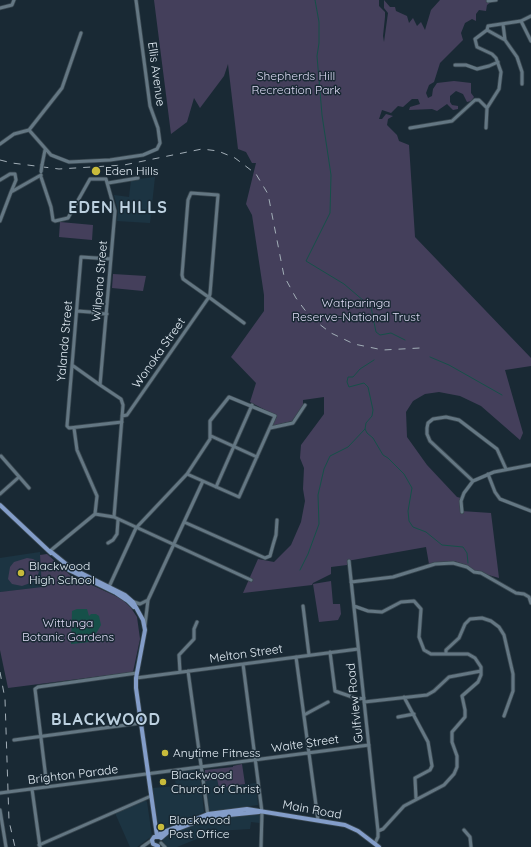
<!DOCTYPE html>
<style>
body{margin:0}
canvas{display:block;background:#192934}
</style>
<canvas width="531" height="847"></canvas>
<script>
const g = document.querySelector('canvas').getContext('2d');
g.lineJoin = 'round';
function paint(path, color) { g.fillStyle = color; g.fill(path, 'evenodd'); }
const toPath = rows => new Path2D(rows.map(r => 'M' + r).join(''));
function trace(path, color, width, dash) { g.strokeStyle = color; g.lineWidth = width; g.lineCap = dash ? 'butt' : 'round'; g.setLineDash(dash || []); g.stroke(path); }
function write(font, color, halo, rows, align = 'center') {
  g.font = font + ' Quicksand,sans-serif'; g.lineWidth = 3; g.setLineDash([]); g.textBaseline = 'middle'; g.strokeStyle = halo; g.fillStyle = color; for (const [text, x, y, turn = 0] of rows) {
    g.save(); g.translate(x, y); g.rotate((+turn || 0) * Math.PI / 180); g.textAlign = isNaN(turn) ? turn : align; if (halo) g.strokeText(text, 0, 0); g.fillText(text, 0, 0); g.restore();
  }
}
paint(toPath([
 [155,177,150,223,117,221,118,211,114,195,129,197,131,180],
 [40,552,43,587,0,592,0,558],
 [199,768,204,812,159,831,153,788,176,786,174,772],
 [217,779,219,788,256,783,258,805,211,811,209,809,205,781],
 [145,800,147,802,152,836,137,847,130,847,115,813],
 [249,815,260,815,260,823,251,822,250,829,216,831,177,847,165,847,162,838,164,835,207,820]
]), '#1c3442');
paint(toPath([
 [154,0,379,0,379,6,385,12,385,17,383,36,384,42,388,13,384,8,384,0,390,7,395,7,396,11,407,16,409,23,413,18,417,26,421,22,425,30,431,10,440,0,491,0,491,2,487,5,486,11,479,10,476,14,476,21,472,19,465,23,461,33,463,40,440,63,434,82,429,85,426,93,428,98,432,96,433,89,437,83,454,81,471,83,471,93,474,97,471,101,467,102,463,94,456,91,450,96,450,102,452,105,458,106,458,109,453,110,447,104,437,111,432,109,409,110,410,107,420,104,418,99,412,99,403,107,398,106,391,113,382,110,379,119,382,119,386,114,393,116,388,119,387,125,397,135,399,141,409,145,415,237,531,358,531,366,505,370,523,433,520,440,481,406,460,396,439,392,425,394,413,401,406,412,407,437,427,465,457,497,461,498,461,511,491,513,499,578,475,571,466,565,454,561,429,564,426,547,347,561,347,565,331,567,331,574,313,583,312,585,243,593,258,559,274,562,291,545,301,522,305,501,303,489,304,468,300,458,301,445,324,414,324,397,303,400,303,407,292,421,272,426,277,416,250,402,256,383,231,357,264,311,264,295,252,215,246,204,256,163,252,163,246,152,238,149,228,64,224,76,200,108,194,98,187,122,171,134],
 [60,222,93,225,92,240,59,237],
 [113,274,146,276,143,291,112,288],
 [47,554,70,575,122,599,131,608,137,617,140,639,133,672,8,688,0,650,0,592,42,587,40,555],
 [27,558,33,559,38,562,40,568,37,578,33,582,22,586,12,584,8,579,10,567,14,562],
 [331,581,333,604,340,604,341,614,338,620,319,622,313,584],
 [242,764,245,784,219,788,217,779,205,781,205,770,233,767,233,766]
]), '#443f5b');
paint(toPath([
 [77,609,87,609,89,616,91,614,96,614,99,616,101,625,97,632,90,642,71,644,72,611]
]), '#165049');
trace(toPath([
 [315,0,319,22,319,43,317,56,322,115,331,175,330,213,306,261,344,284,371,307,376,332,380,335,391,333,405,340],
 [430,357,449,365,502,395],
 [374,360,360,369,353,377,348,377,347,382,349,387,364,383,368,387,373,410,372,416,366,423,365,429,367,433,373,438,383,455,388,458,404,474,412,488,408,511,409,521,413,527,426,532,442,545,463,547,467,553,468,563],
 [300,570,308,554,319,524,318,495,324,469,330,456,348,447,365,429]
]), '#165049', 1);
const minor = toPath([
 [488,1,496,0],
 [0,8,12,5,14,0],
 [521,21,531,41],
 [503,24,505,40],
 [487,30,505,40,517,57,522,72,522,84],
 [455,65,466,65,477,69,489,66,498,62],
 [410,128,452,121,475,100,479,100,487,108],
 [486,128,487,108,499,89,501,72,496,58,492,54,477,47,475,39,487,30,488,26,521,21,531,16],
 [29,130,62,88,81,33],
 [0,144,14,134,29,130,51,155,69,162,110,160,143,155,157,149,160,143,158,128,150,106,136,0],
 [42,165,45,150],
 [41,177,51,207,53,220,55,221,68,218,90,179,106,179,115,211,100,385,121,399,123,405,114,517,251,580],
 [0,180,10,174,15,174,16,180,11,192],
 [108,183,138,178],
 [0,221,11,192,41,175],
 [111,259,81,257,67,426,69,428,122,422],
 [77,311,90,312],
 [93,313,107,314],
 [72,365,100,385],
 [122,416,127,415,209,297,210,294,218,195,191,193,188,200,182,275,183,279,207,296,209,297,210,298,244,323],
 [270,428,293,423,305,405],
 [211,436,257,457],
 [1,456,29,488],
 [488,474,495,492,500,499,531,511],
 [473,481,430,441,427,434,427,428,428,423,433,419,446,417,459,420,497,449,506,469],
 [216,487,252,405],
 [0,494,19,477],
 [462,512,461,501,464,493,473,481,494,472,531,465],
 [95,514,114,517],
 [184,522,265,558,270,556,273,545,276,535,277,520],
 [108,543,113,540,117,534,118,520],
 [50,551,95,514,97,496,77,450,74,428],
 [349,561,378,831,378,837,375,843],
 [351,582,393,577,435,564,453,563,467,567,474,572,481,573,516,593,524,594,529,597,531,603],
 [108,589,136,528,187,474,210,439,210,421,229,397,275,416,239,497,187,474],
 [134,602,140,604,148,600],
 [303,606,309,655],
 [354,606,368,611,382,612,401,602,414,601,421,609,419,637,424,650,431,654,468,654,475,658,481,667,481,675,478,682,462,696,465,710,465,717,452,732,452,742,457,756,457,767,454,774,444,785,404,806,383,829,378,831],
 [145,625,148,600,203,481],
 [330,652,335,691,358,699,364,698],
 [446,653,446,650,459,638,465,624,470,619,482,618,491,621,499,627,504,635,513,674,513,691,504,716],
 [296,657,318,820],
 [243,664,262,812,261,847],
 [188,671,208,816],
 [180,672,179,655,194,639,194,629,197,622],
 [136,678,358,649],
 [404,697,428,742,432,766,430,770,415,778,416,798],
 [364,702,427,695,434,691,449,677,481,671],
 [304,715,328,702],
 [398,717,414,714],
 [14,740,141,723],
 [47,787,35,689,38,687,137,673],
 [32,789,40,847],
 [0,793,369,745],
 [0,810,6,847],
 [464,830,470,837,471,847],
 [161,843,165,847],
 [39,845,151,796],
 [142,847,152,840]
]);
const major = toPath([
 [0,505,51,553],
 [50,551,71,568,125,595,133,602,143,620,145,630,136,678,136,688,157,836],
 [69,570,116,593,128,601,134,607],
 [175,830,209,817,259,812],
 [158,836,161,833,208,814,247,809,345,825,358,831,379,847],
 [161,838,168,832],
 [158,846,153,844,152,840,154,837,159,837]
]);
trace(minor, '#394750', 4.5);
trace(major, '#394750', 5.5);
trace(minor, '#647783', 3);
trace(major, '#839dc9', 4);
trace(toPath([
 [0,160,12,163,59,169,124,165,202,149,218,151,235,158,256,174,268,194,284,276,296,298,310,317,331,333,354,344,383,350,420,348],
 [0,672,5,699,9,821,15,847]
]), '#a2aeb7', 1, [7, 7]);
const minorBridge = toPath([
 [41,172,42,165]
]);
trace(minorBridge, '#394750', 4.5, []);
trace(minorBridge, '#647783', 3);
for (const [x, y, r, color] of [
 [96,171,5,"#c8bb3b"],
 [21,573,4,"#c8bb3b"],
 [165,753,4,"#c8bb3b"],
 [163,782,4,"#c8bb3b"],
 [161,827,4,"#c8bb3b"]
]) { const dot = new Path2D(); dot.arc(x, y, r, 0, 2 * Math.PI); g.fillStyle = color; g.fill(dot); trace(dot, '#192934', 1.5); }
write('12px', '#e4eef6', '#192934', [
 ["Ellis Avenue",156,74,82],
 ["Wilpena Street",100,281,-85],
 ["Yalanda Street",65,341,-85],
 ["Wonoka Street",159,353,-55],
 ["Melton Street",246,654,-8],
 ["Gulfview Road",355,703,-96],
 ["Waite Street",305,744,-8],
 ["Brighton Parade",73,775,-7],
 ["Main Road",312,810,10]
]);
write('12px', '#dfdbf5', '#192934', [
 ["Shepherds Hill",296,76],
 ["Recreation Park",296,90],
 ["Watiparinga",356,303],
 ["Reserve-National Trust",356,317],
 ["Wittunga",68,623],
 ["Botanic Gardens",68,637]
]);
write('12px', '#e4eef6', '#192934', [
 ["Eden Hills",105,171],
 ["Blackwood",29,566],
 ["High School",29,580],
 ["Anytime Fitness",173,753],
 ["Blackwood",171,775],
 ["Church of Christ",171,789],
 ["Blackwood",169,820],
 ["Post Office",169,834]
], 'left');
g.letterSpacing = '1px';
write('bold 16px', '#bdd1e0', '#192934', [
 ["EDEN HILLS",118,208],
 ["BLACKWOOD",106,720]
]);
g.letterSpacing = '0px';
</script>
